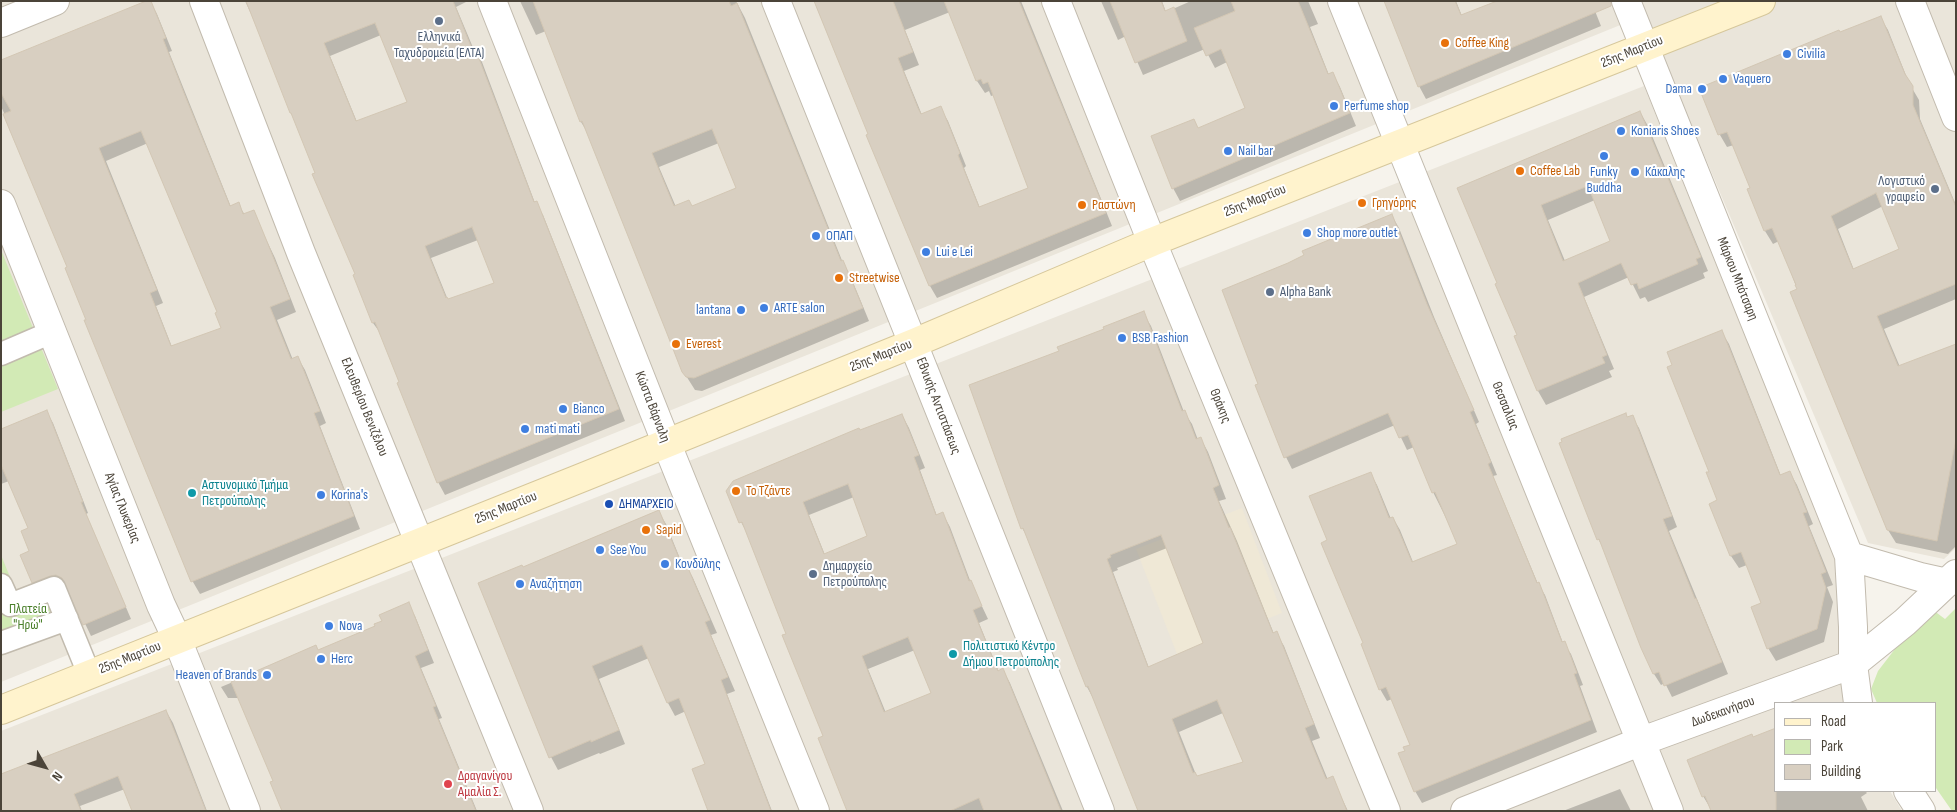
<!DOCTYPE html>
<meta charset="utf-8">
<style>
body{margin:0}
#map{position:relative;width:1957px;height:812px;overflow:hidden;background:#f6f3ec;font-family:"Sofia Sans Condensed",sans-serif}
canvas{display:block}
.frame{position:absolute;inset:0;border:2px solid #4b4439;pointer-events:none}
.legend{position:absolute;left:1774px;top:702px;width:162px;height:90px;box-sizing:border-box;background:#fff;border:1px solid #b7b4b0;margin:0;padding:6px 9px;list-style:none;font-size:15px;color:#4b4439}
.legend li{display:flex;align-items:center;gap:10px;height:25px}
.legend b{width:25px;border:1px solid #b7b4b0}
.north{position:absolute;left:20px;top:742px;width:50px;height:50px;-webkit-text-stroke:4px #fff;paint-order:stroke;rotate:128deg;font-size:14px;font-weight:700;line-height:20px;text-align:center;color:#4b4439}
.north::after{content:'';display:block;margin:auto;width:18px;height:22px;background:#4b4439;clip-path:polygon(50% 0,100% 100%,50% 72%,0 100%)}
</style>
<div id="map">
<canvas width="1957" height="812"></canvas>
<div class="frame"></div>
<ul class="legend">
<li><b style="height:6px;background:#fff3cd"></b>Road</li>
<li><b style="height:14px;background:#d2eab5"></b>Park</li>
<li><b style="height:14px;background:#d8cfc1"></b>Building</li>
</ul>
<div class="north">N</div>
</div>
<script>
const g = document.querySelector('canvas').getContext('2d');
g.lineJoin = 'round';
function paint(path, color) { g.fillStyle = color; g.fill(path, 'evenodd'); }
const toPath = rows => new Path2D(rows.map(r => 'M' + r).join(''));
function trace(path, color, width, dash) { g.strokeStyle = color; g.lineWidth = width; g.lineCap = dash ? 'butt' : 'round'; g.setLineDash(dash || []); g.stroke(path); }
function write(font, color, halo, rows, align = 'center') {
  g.font = font + ' "Sofia Sans Condensed",sans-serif'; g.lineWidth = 4; g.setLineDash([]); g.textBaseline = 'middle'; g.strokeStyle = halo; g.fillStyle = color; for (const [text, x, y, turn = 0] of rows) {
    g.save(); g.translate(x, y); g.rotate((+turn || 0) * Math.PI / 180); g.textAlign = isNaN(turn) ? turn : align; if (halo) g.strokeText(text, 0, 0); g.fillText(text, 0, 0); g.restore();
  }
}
paint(toPath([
 [1,1,1956,1,1956,548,1944,559,1868,543,1645,15,1,682],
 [1644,86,1841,573,1843,703,1776,703,1776,791,1890,791,1902,811,1,811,1,731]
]), '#eae5da');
paint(toPath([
 [1242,508,1282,613,1177,654,1136,549]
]), '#efe8d6');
paint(toPath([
 [1,250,58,389,1,412],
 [1,555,17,594,60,577,79,623,1,656],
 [1956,608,1956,811,1952,811,1936,788,1936,703,1877,703,1871,689,1878,671,1895,649,1933,610,1945,619]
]), '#d2eab5');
paint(toPath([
 [150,1,157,14,172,51,169,52,231,207,238,204,245,215,253,212,275,258,296,312,277,320,293,360,298,358,305,370,326,423,320,426,360,529,200,594,193,582,86,321,87,320,69,268,1,106,1,62],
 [148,143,219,313,222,329,172,347,156,306,163,303,106,161],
 [245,1,468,1,456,7,474,50,482,62,535,203,543,215,625,421,445,495,438,482,381,334,373,323,356,274,297,124,291,113,254,20],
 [381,35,408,103,357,122,330,56],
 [478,240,496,283,448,300,431,258],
 [520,1,736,1,745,18,843,263,850,275,869,321,702,391,695,390,683,371,589,135,581,122,546,31,536,35],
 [719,143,738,189,692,207,676,207,659,167],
 [814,1,1021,1,1112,226,937,298,930,286,868,136,870,135],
 [950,12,977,81,985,93,989,91,991,96,994,95,1029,189,980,208,964,168,966,166,948,121,940,108,922,115,904,71,919,65,905,30],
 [1101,1,1162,1,1166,12,1191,1,1308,1,1318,24,1310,27,1329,75,1333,74,1340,87,1356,126,1180,201,1173,188,1198,129,1247,109,1227,62,1215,68,1205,49,1143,75,1126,36,1118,40],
 [1385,1,1456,1,1462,16,1591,1,1601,26,1426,99,1419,86],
 [1880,17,1888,30,1909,83,1919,100,1920,119,1956,205,1956,299,1884,329,1900,367,1956,344,1956,546,1948,554,1896,543,1888,530,1779,241,1773,244,1765,231,1749,190,1752,188,1734,145,1727,147,1720,135,1701,88],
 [1883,206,1900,249,1854,270,1838,229],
 [1640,112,1648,126,1708,271,1703,273,1705,278,1648,302,1645,297,1640,299,1629,277,1584,297,1614,369,1609,371,1612,377,1546,405,1538,391,1516,336,1518,336,1499,284,1459,188],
 [1595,200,1612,241,1565,261,1548,220],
 [1392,216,1399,228,1434,317,1479,422,1476,424,1497,475,1493,476,1538,584,1545,595,1563,643,1571,654,1583,685,1580,686,1597,732,1422,803,1415,791,1407,751,1411,746,1392,699,1387,701,1380,689,1329,541,1370,473,1377,485,1391,519,1393,518,1400,530,1413,562,1459,544,1433,492,1414,447,1407,450,1395,425,1292,469,1286,457,1259,385,1289,264],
 [1143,313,1151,326,1184,412,1192,424,1198,440,1201,439,1208,452,1226,499,1219,501,1237,541,1274,634,1276,633,1284,646,1320,738,1312,741,1328,780,1332,778,1348,811,1139,811,1094,700,1087,687,1030,541,1022,528,1060,352],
 [1167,548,1205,644,1149,668,1113,572,1118,570,1117,568],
 [1223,713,1244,763,1197,777,1179,732],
 [1721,331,1729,344,1781,476,1790,473,1797,485,1813,524,1809,526,1833,585,1827,587,1833,602,1824,642,1776,661,1768,648,1763,604,1747,565,1739,568,1731,556,1711,504,1719,501,1710,472],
 [46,411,53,423,88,513,86,514,131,619,91,636,68,588,64,586,39,593,33,582,29,529,9,481,1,484,1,431],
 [902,415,909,428,925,468,920,470,937,516,943,514,950,527,971,583,988,619,979,623,999,672,1003,670,1010,683,1063,811,849,811,788,634,748,535,741,522,728,491,860,432],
 [854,497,869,537,825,555,809,515],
 [915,650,933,693,886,713,868,669],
 [1632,417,1639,428,1677,527,1669,531,1728,674,1672,697,1665,683,1661,685,1654,674,1605,550,1598,539,1627,418],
 [658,511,666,524,683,566,686,565,693,578,717,633,711,635,735,691,727,694,772,811,712,811,707,764,686,711,675,716,668,703,649,658,599,679,625,744,600,754,599,753,558,770,551,757,522,568],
 [408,604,415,616,434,663,421,668,442,718,439,719,477,811,284,811,275,781,240,698,228,698,221,687,316,647,318,652,384,622],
 [166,711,173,723,207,811,134,811,125,789,80,806,82,811,1,811],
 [1753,738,1776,791,1865,791,1867,793,1861,797,1868,811,1712,811,1703,796],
 [1620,789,1631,811,1563,811]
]), '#0003');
const building = toPath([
 [146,1,151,1,166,38,163,39,184,93,230,206,239,202,243,214,254,210,268,244,290,299,270,307,291,359,298,356,320,411,314,413,354,516,191,582,84,320,86,320,65,268,67,267,3,114,11,111,1,93,1,60,146,1],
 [141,131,217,312,215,313,221,328,171,346,150,293,157,290,99,148,141,131],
 [246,1,453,1,472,49,475,48,534,202,537,201,619,409,437,483,397,383,399,382,375,322,372,323,353,275,355,274,312,174,315,173,291,113,290,113,246,1],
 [375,23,407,102,356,121,324,43,375,23],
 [472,227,494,283,448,299,447,297,446,298,425,246,472,227],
 [533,1,729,1,731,6,737,3,841,261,843,260,863,308,694,378,686,377,682,372,666,331,582,121,580,122,533,1],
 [712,129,736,188,692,206,689,200,674,206,652,153,712,129],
 [814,1,893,1,913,52,898,58,918,108,921,114,941,106,960,153,958,155,979,207,1028,188,988,82,983,84,981,79,976,81,944,1,1019,1,1106,213,929,286,866,135,868,134,814,1],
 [1110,1,1161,1,1165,11,1174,7,1187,41,1135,63,1110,1],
 [1231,1,1298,1,1328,74,1333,72,1350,113,1172,189,1151,136,1194,119,1198,128,1245,108,1221,49,1206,56,1194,28,1235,11,1231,1],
 [1384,1,1455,1,1461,15,1497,1,1611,1,1611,6,1418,87,1384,1],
 [1881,16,1905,74,1913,86,1913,105,1956,207,1956,284,1877,316,1898,366,1956,344,1956,439,1937,541,1887,530,1790,292,1797,289,1795,285,1796,285,1772,228,1764,231,1747,189,1750,188,1727,132,1718,135,1699,88,1839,30,1840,32,1881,16],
 [1876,193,1899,249,1853,269,1831,216,1876,193],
 [1640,111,1701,257,1696,259,1698,264,1639,289,1637,283,1631,285,1621,263,1578,283,1607,355,1602,357,1605,363,1537,391,1514,336,1517,335,1495,284,1497,283,1457,188,1640,111],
 [1588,186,1610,241,1563,261,1541,205,1588,186],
 [1392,214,1427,304,1474,410,1470,412,1491,462,1488,464,1537,583,1539,582,1562,642,1565,641,1577,673,1574,674,1591,720,1414,792,1398,753,1405,751,1403,747,1410,745,1386,687,1379,690,1361,644,1363,643,1321,543,1327,540,1309,496,1371,472,1389,518,1393,517,1412,562,1457,544,1435,492,1432,493,1408,435,1399,438,1388,413,1284,458,1255,385,1258,384,1222,290,1288,263,1304,255,1302,251,1392,214],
 [1144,311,1182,411,1185,410,1196,439,1201,437,1219,485,1213,488,1229,528,1230,527,1273,633,1277,631,1314,724,1305,728,1326,779,1333,776,1347,811,1138,811,1088,686,1086,687,1023,528,1021,529,969,385,1059,351,1057,347,1104,329,1103,327,1144,311],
 [1161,535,1203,643,1148,667,1107,559,1111,557,1110,555,1161,535],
 [1217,700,1243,762,1197,776,1195,772,1193,773,1172,719,1217,700],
 [1722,330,1780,475,1790,471,1807,512,1803,513,1826,572,1821,574,1826,588,1817,629,1767,649,1751,607,1761,603,1741,552,1730,556,1709,504,1717,500,1706,472,1709,472,1667,367,1672,365,1667,352,1722,330],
 [47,410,83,502,81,502,126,607,83,625,62,578,56,575,50,576,32,583,20,555,29,551,21,531,28,528,1,465,1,429,47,410],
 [1626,413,1627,417,1633,415,1651,463,1672,516,1663,519,1695,599,1696,598,1722,662,1664,686,1659,672,1653,674,1641,648,1599,539,1597,540,1559,443,1562,442,1561,439,1626,413],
 [902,414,919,455,914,457,936,515,943,512,969,581,971,580,982,606,973,610,998,671,1003,668,1061,811,984,811,979,798,950,811,847,811,818,738,823,736,782,635,786,634,742,522,739,523,726,491,733,481,859,428,860,430,902,414],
 [848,484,867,536,824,554,803,502,848,484],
 [908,637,931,693,884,712,862,656,908,637],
 [659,510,682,565,686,563,710,620,705,622,728,677,721,680,771,811,708,811,692,769,705,764,679,698,667,703,642,645,592,666,619,730,591,742,591,740,549,758,478,583,522,565,523,567,659,510],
 [409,602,428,650,415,656,436,706,433,707,476,811,282,811,270,782,273,781,231,682,316,645,318,650,375,626,374,624,382,621,379,615,409,602],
 [166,710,206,811,132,811,118,776,74,794,81,811,1,811,1,774,166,710],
 [1776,728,1776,811,1711,811,1705,796,1702,797,1687,760,1752,734,1753,737,1776,728]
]);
paint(building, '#d8cfc1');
trace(building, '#d3c7b4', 1);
const pedestrian = toPath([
 [1,354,52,332],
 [1,585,10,605,54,588,89,674],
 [1,643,67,619]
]);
const minor = toPath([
 [204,1,301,253,529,811],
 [492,1,666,442,815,811],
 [776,1,1100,811],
 [1056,1,1152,242,1386,811],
 [1342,1,1669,811],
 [1626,1,1849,556,1853,627,1853,664,1858,703],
 [1910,1,1956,117],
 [1,23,55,1],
 [1,204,161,605,177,639,246,811],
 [1849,556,1920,577,1947,583],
 [1908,791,1921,811],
 [1465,811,1642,741,1853,664,1905,622,1956,574]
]);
const secondary = toPath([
 [1,710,586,476,914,343,1152,242,1761,1]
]);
trace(pedestrian, '#c2bbae', 25);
trace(minor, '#c2bbae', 30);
trace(secondary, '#d6c79b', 30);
trace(pedestrian, '#fff', 22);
trace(minor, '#fff', 28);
trace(secondary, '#fff3cd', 28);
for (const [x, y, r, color] of [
 [439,21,5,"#5c6f8a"],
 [1445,43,5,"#e8710a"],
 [1787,54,5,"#3f7fe0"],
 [1723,79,5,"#3f7fe0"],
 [1702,89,5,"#3f7fe0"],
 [1334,106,5,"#3f7fe0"],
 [1621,131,5,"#3f7fe0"],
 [1228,151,5,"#3f7fe0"],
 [1604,156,5,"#3f7fe0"],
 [1520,171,5,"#e8710a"],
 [1635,172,5,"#3f7fe0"],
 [1935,189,5,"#5c6f8a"],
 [1362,203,5,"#e8710a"],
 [1082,205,5,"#e8710a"],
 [1307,233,5,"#3f7fe0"],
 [816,236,5,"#3f7fe0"],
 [926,252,5,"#3f7fe0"],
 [839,278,5,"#e8710a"],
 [1270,292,5,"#5c6f8a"],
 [764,308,5,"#3f7fe0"],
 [741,310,5,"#3f7fe0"],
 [1122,338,5,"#3f7fe0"],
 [676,344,5,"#e8710a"],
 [563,409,5,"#3f7fe0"],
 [525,429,5,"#3f7fe0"],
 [736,491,5,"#e8710a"],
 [192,493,5,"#0f9aa8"],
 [321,495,5,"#3f7fe0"],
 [609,504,5,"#1a4fb4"],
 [646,530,5,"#e8710a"],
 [600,550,5,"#3f7fe0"],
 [665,564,5,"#3f7fe0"],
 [813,574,5,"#5c6f8a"],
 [520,584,5,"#3f7fe0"],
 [329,626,5,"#3f7fe0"],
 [953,654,5,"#0f9aa8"],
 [321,659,5,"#3f7fe0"],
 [267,675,5,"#3f7fe0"],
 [448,784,5,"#e0444e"]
]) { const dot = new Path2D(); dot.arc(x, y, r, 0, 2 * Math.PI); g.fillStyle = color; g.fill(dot); trace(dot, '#fff', 2); }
write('14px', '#4e5e75', '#fff', [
 ["Ελληνικά",439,37,"center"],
 ["Ταχυδρομεία (ΕΛΤΑ)",439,53,"center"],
 ["Λογιστικό",1925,181,"right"],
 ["γραφείο",1925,197,"right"],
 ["Alpha Bank",1280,292],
 ["Δημαρχείο",823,566],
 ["Πετρούπολης",823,582]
], 'left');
write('14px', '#c56008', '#fff', [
 ["Coffee King",1455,43],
 ["Coffee Lab",1530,171],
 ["Γρηγόρης",1372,203],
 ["Ραστώνη",1092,205],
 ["Streetwise",849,278],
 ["Everest",686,344],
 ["Το Τζάντε",746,491],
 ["Sapid",656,530]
], 'left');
write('14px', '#4b4439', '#fff', [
 ["25ης Μαρτίου",1632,52,-22],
 ["25ης Μαρτίου",1255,201,-22],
 ["Μάρκου Μπότσαρη",1737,279,68],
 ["25ης Μαρτίου",881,356,-22],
 ["Εθνικής Αντιστάσεως",938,406,69],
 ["Θράκης",1220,406,68],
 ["Θεσσαλίας",1505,406,68],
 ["Ελευθερίου Βενιζέλου",364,407,68],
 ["Κώστα Βάρναλη",652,407,69],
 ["Αγίας Γλυκερίας",122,508,68],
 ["25ης Μαρτίου",506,508,-22],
 ["25ης Μαρτίου",130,658,-22],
 ["Δωδεκανήσου",1723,712,-20]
]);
write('14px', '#366cbe', '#fff', [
 ["Civilia",1797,54],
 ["Vaquero",1733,79],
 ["Dama",1692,89,"right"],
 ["Perfume shop",1344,106],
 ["Koniaris Shoes",1631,131],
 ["Nail bar",1238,151],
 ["Funky",1604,172,"center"],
 ["Buddha",1604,188,"center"],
 ["Κάκαλης",1645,172],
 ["Shop more outlet",1317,233],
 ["ΟΠΑΠ",826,236],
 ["Lui e Lei",936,252],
 ["ARTE salon",774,308],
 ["lantana",731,310,"right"],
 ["BSB Fashion",1132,338],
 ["Bianco",573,409],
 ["mati mati",535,429],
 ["Korina's",331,495],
 ["See You",610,550],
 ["Κονδύλης",675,564],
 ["Αναζήτηση",530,584],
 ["Nova",339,626],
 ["Herc",331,659],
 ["Heaven of Brands",257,675,"right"]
], 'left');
write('14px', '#0d838f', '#fff', [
 ["Αστυνομικό Τμήμα",202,485],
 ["Πετρούπολης",202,501],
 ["Πολιτιστικό Κέντρο",963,646],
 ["Δήμου Πετρούπολης",963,662]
], 'left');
write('14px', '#164399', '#fff', [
 ["ΔΗΜΑΡΧΕΙΟ",619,504]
], 'left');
write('14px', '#4a7f2a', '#fff', [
 ["Πλατεία",28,609],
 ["\"Ηρώ\"",28,625]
]);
write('14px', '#be3a42', '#fff', [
 ["Δραγανίγου",458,776],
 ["Αμαλία Σ.",458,792]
], 'left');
</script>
